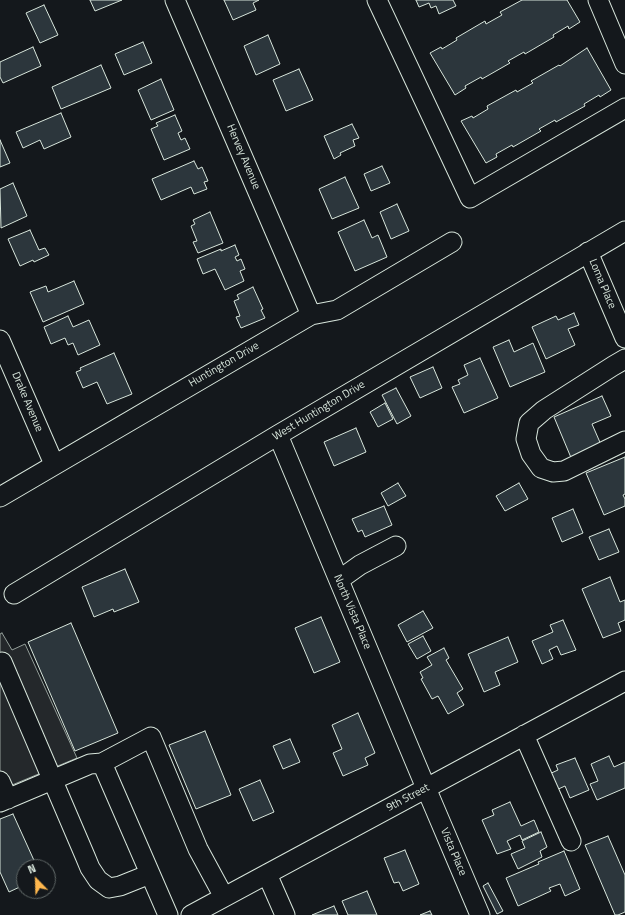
<!DOCTYPE html>
<style>
body{margin:0}
#map{position:relative;width:625px;height:915px;overflow:hidden;background:#14181c;font-family:"Titillium Web",sans-serif}
canvas{display:block}
.north{position:absolute;left:16px;top:859px;width:40px;height:40px;box-sizing:border-box;background:#14181c;border:1px solid #626a69;border-radius:50%;rotate:337deg;font-size:11px;font-weight:700;line-height:16px;text-align:center;color:#d8e6dc}
.north::after{content:'';display:block;margin:auto;width:14px;height:18px;background:#ffb74d;clip-path:polygon(50% 0,100% 100%,50% 72%,0 100%)}
</style>
<div id="map">
<canvas width="625" height="915"></canvas>
<div class="north">N</div>
</div>
<script>
const g = document.querySelector('canvas').getContext('2d');
g.lineJoin = 'round';
function paint(path, color) { g.fillStyle = color; g.fill(path, 'evenodd'); }
const toPath = rows => new Path2D(rows.map(r => 'M' + r).join(''));
function trace(path, color, width, dash) { g.strokeStyle = color; g.lineWidth = width; g.lineCap = dash ? 'butt' : 'round'; g.setLineDash(dash || []); g.stroke(path); }
function write(font, color, halo, rows, align = 'center') {
  g.font = font + ' "Titillium Web",sans-serif'; g.lineWidth = 3; g.setLineDash([]); g.textBaseline = 'middle'; g.strokeStyle = halo; g.fillStyle = color; for (const [text, x, y, turn = 0] of rows) {
    g.save(); g.translate(x, y); g.rotate((+turn || 0) * Math.PI / 180); g.textAlign = isNaN(turn) ? turn : align; if (halo) g.strokeText(text, 0, 0); g.fillText(text, 0, 0); g.restore();
  }
}
const parking = toPath([
 [2,633,12,650,25,644,77,758,0,790,0,634,2,633]
]);
paint(parking, '#24282b');
trace(parking, '#939e99', 1);
const building = toPath([
 [90,0,122,0,95,11,90,0],
 [224,0,259,0,253,3,256,10,233,20,224,0],
 [416,0,453,0,456,6,439,14,436,6,431,8,429,3,419,7,416,0],
 [522,0,567,0,580,22,569,29,568,26,553,35,554,37,525,54,524,52,508,61,510,63,482,79,481,77,465,86,466,88,455,95,430,53,441,47,442,49,457,40,456,38,485,21,486,24,502,15,500,12,522,0],
 [44,5,58,35,40,43,26,13,44,5],
 [268,35,280,64,256,75,244,46,268,35],
 [143,42,152,63,124,75,115,54,143,42],
 [33,47,41,66,3,83,0,77,0,62,33,47],
 [587,48,611,90,600,97,599,95,584,104,585,106,556,122,555,120,539,129,541,131,513,147,512,145,496,154,497,157,486,163,461,121,472,116,473,118,488,109,487,106,516,90,517,92,533,83,531,81,559,65,560,66,587,48],
 [101,65,111,88,61,109,52,87,101,65],
 [299,69,313,100,286,111,273,80,299,69],
 [161,79,174,110,151,120,138,90,161,79],
 [61,113,71,137,44,149,40,140,23,148,16,132,61,113],
 [175,115,182,131,178,133,181,140,185,138,190,149,164,160,151,129,158,126,156,123,175,115],
 [352,124,359,138,353,140,355,146,340,153,341,155,334,159,324,136,352,124],
 [0,140,10,163,0,167,0,140],
 [194,161,198,169,202,167,208,181,204,182,207,189,194,194,191,187,161,200,152,179,194,161],
 [382,166,390,183,371,191,364,174,382,166],
 [345,177,359,208,332,219,319,189,345,177],
 [13,183,27,216,1,228,0,189,13,183],
 [397,204,409,231,391,239,380,212,397,204],
 [210,212,223,243,198,253,193,242,197,241,191,226,195,224,193,220,210,212],
 [364,220,372,238,378,235,387,257,355,271,338,232,364,220],
 [30,230,39,250,45,248,49,255,34,262,33,260,20,266,8,239,30,230],
 [235,245,239,255,235,257,237,261,241,259,245,269,240,271,244,281,225,290,215,269,203,274,197,259,221,249,221,251,235,245],
 [74,281,84,304,43,322,30,292,46,286,48,292,74,281],
 [253,287,263,309,261,310,265,318,241,328,236,317,240,316,234,301,239,299,237,295,253,287],
 [574,313,579,325,568,329,575,345,546,359,532,327,556,316,558,320,574,313],
 [68,316,73,327,89,320,100,345,78,355,73,343,68,345,65,338,51,344,44,327,68,316],
 [509,340,514,352,533,343,545,372,510,387,493,347,509,340],
 [114,353,132,394,107,404,97,382,83,388,76,372,81,370,80,368,114,353],
 [480,358,498,398,464,413,452,387,460,384,458,380,468,375,464,365,480,358],
 [433,367,442,388,420,398,410,377,433,367],
 [396,388,411,416,397,424,382,395,396,388],
 [602,396,611,416,592,424,602,447,572,460,554,417,602,396],
 [385,403,393,419,378,427,370,412,385,403],
 [356,428,366,452,334,466,324,442,356,428],
 [625,457,625,494,623,495,625,499,625,506,604,515,586,473,625,457],
 [398,483,406,496,388,506,381,493,398,483],
 [519,483,528,499,505,511,496,496,519,483],
 [384,506,392,525,365,537,362,530,358,532,352,519,384,506],
 [573,509,583,533,562,542,552,518,573,509],
 [609,529,619,552,599,560,589,537,609,529],
 [125,569,139,602,114,612,113,609,94,617,82,587,125,569],
 [610,577,620,602,625,600,625,620,618,623,621,631,603,638,582,589,610,577],
 [423,611,433,628,407,642,398,625,423,611],
 [321,617,340,662,314,673,295,628,321,617],
 [563,620,576,650,561,655,557,646,549,650,553,659,542,664,532,641,553,632,550,625,563,620],
 [71,623,118,733,75,751,28,642,71,623],
 [423,636,431,651,417,659,408,644,423,636],
 [508,637,518,662,495,672,500,685,484,692,468,654,508,637],
 [444,648,449,658,446,660,463,689,457,693,464,705,448,714,438,696,432,699,421,679,423,678,420,672,432,665,427,657,444,648],
 [358,713,375,753,365,758,368,765,343,776,333,753,342,749,332,725,358,713],
 [205,731,231,795,196,809,169,745,205,731],
 [290,739,300,762,283,769,273,746,290,739],
 [609,756,614,767,625,762,625,788,597,800,590,784,598,781,591,764,609,756],
 [575,758,589,790,570,798,565,786,554,791,547,775,558,770,556,765,575,758],
 [260,780,274,812,253,821,239,789,260,780],
 [510,802,521,826,534,820,539,832,522,840,520,835,507,841,511,849,497,854,482,820,494,815,492,810,510,802],
 [13,814,37,867,24,867,24,885,9,892,0,872,0,819,13,814],
 [541,832,547,847,540,851,542,857,518,869,511,854,525,848,522,841,541,832],
 [608,836,625,875,625,912,618,915,615,915,585,845,608,836],
 [405,850,419,884,403,891,399,882,394,883,384,858,405,850],
 [564,851,580,889,565,896,560,884,549,888,551,891,518,906,506,878,539,864,538,862,564,851],
 [488,883,503,911,497,914,483,886,488,883],
 [367,891,377,915,348,915,342,901,367,891],
 [334,906,338,915,312,915,334,906],
 [430,911,432,915,420,915,430,911]
]);
paint(building, '#2c363c');
trace(building, '#d8e6dc', 1);
const minor = toPath([
 [175,0,311,315],
 [377,0,470,198,625,108],
 [598,0,625,64],
 [588,252,625,338],
 [0,340,54,464],
 [625,359,613,366,544,410,529,423,526,439,531,454,541,468,553,472,564,471,625,441],
 [278,435,426,788,480,915],
 [0,497,311,315,337,310,452,242],
 [339,580,360,565,396,546],
 [14,594,278,435,625,231],
 [0,663,2,662,85,856,90,868,98,880,109,888,120,886,150,874],
 [524,735,571,841],
 [102,763,151,737,198,849,224,897],
 [0,781,8,799],
 [0,802,90,764,102,763,168,915],
 [267,874,285,915],
 [191,915,625,681]
]);
trace(minor, '#d8e6dc', 21);
trace(minor, '#14181c', 19);
write('11px', '#d8e6dc', '#14181c', [
 ["Hervey Avenue",243,157,67],
 ["Loma Place",602,284,67],
 ["Huntington Drive",224,365,-30],
 ["Drake Avenue",27,402,67],
 ["West Huntington Drive",319,411,-31],
 ["North Vista Place",352,612,67],
 ["9th Street",408,798,-28],
 ["Vista Place",453,852,67]
]);
</script>
